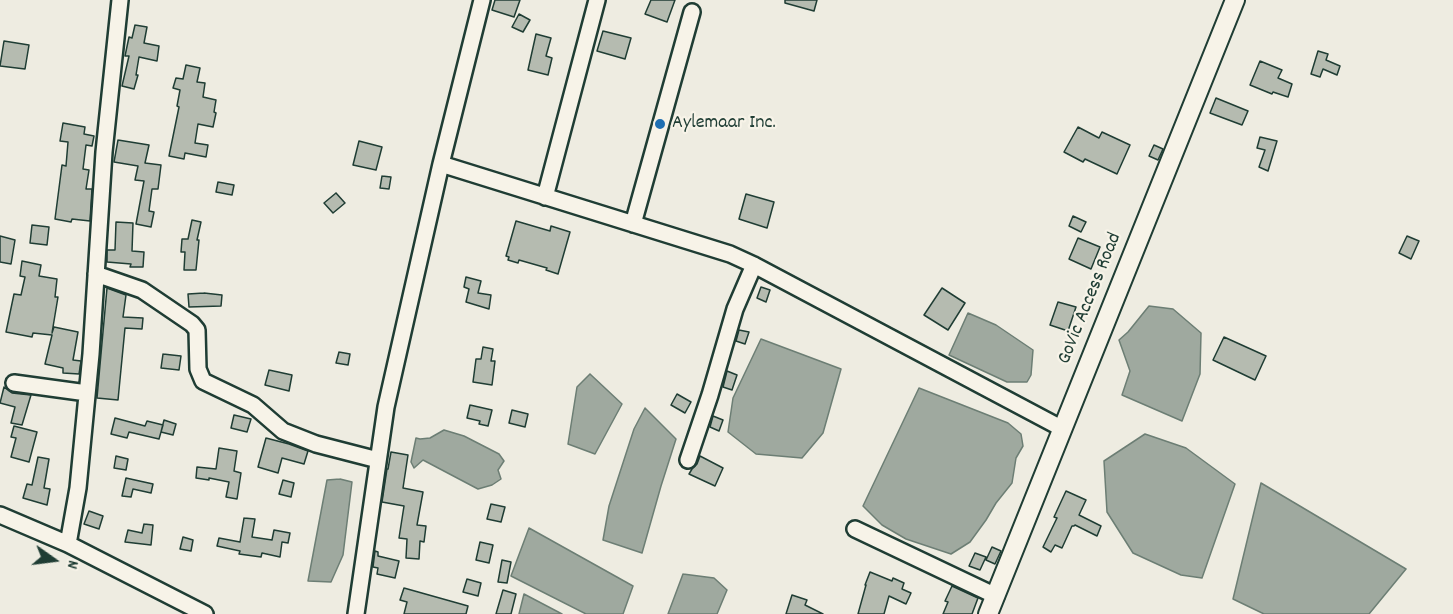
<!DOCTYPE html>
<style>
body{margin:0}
#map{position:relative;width:1453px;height:614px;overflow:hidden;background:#eeece1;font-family:Dekko,sans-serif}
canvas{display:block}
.north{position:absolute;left:24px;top:530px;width:60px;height:60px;-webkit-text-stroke:4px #f7f3e8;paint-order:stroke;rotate:104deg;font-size:16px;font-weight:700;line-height:24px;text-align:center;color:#1f3d34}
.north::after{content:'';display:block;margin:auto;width:21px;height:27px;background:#1f3d34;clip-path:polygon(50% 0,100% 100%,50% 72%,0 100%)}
</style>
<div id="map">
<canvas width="1453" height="614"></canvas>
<div class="north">N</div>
</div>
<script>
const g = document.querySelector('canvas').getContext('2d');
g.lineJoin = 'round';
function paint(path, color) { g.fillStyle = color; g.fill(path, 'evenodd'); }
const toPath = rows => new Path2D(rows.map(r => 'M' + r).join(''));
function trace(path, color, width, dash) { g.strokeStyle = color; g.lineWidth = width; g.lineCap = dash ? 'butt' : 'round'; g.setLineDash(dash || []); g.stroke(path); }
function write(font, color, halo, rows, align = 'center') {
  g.font = font + ' Dekko,sans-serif'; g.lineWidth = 4.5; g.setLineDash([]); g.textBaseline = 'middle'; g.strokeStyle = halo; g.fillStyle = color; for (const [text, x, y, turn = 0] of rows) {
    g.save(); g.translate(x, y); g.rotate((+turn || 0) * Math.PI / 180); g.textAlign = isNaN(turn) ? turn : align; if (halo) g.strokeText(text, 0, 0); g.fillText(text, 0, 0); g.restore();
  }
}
const water = toPath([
 [1149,306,1173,309,1201,333,1200,374,1182,421,1122,395,1130,371,1119,340,1128,332,1149,306],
 [968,313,996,325,1033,350,1031,375,1027,382,1007,382,949,355,968,313],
 [761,339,841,369,823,433,802,458,756,454,728,432,733,398,761,339],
 [590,374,622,404,595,454,568,444,577,387,590,374],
 [919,388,1008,423,1021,434,1023,446,1016,458,1012,483,996,503,986,520,970,542,951,554,906,539,882,525,863,506,919,388],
 [645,408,676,439,661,486,642,553,603,540,609,506,634,429,645,408],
 [444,430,464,436,499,454,504,461,498,470,501,479,492,485,478,489,423,460,414,468,411,462,416,438,420,439,430,438,444,430],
 [1145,434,1186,448,1235,484,1202,578,1181,575,1133,553,1107,512,1104,461,1145,434],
 [340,479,352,482,343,555,331,582,308,581,327,480,340,479],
 [1261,483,1406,569,1369,614,1264,614,1233,599,1261,483],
 [529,528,633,586,623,614,586,614,511,576,529,528],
 [683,574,714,578,727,590,717,614,668,614,683,574],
 [524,594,562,614,519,614,524,594]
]);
paint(water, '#9fa99f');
trace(water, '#6c7e74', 1.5);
const building = toPath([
 [495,0,520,0,514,17,492,10,495,0],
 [651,0,675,0,667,22,645,14,651,0],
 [785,0,817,0,814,11,785,3,785,0],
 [519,14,530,20,523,32,512,27,519,14],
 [135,25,147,27,144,43,159,46,157,61,139,57,136,75,138,75,134,89,122,86,129,56,125,56,129,37,132,38,135,25],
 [603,31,631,38,625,59,597,51,603,31],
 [536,34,551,38,546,56,552,58,548,75,528,70,536,34],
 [4,41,29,45,25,69,0,66,4,41],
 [1318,51,1328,54,1326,60,1340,66,1337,75,1323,69,1320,77,1311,74,1318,51],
 [1260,61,1282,70,1278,78,1292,84,1288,97,1273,92,1272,94,1250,85,1260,61],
 [186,65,200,68,197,82,205,83,203,97,216,100,214,112,216,113,213,127,198,124,195,143,208,145,206,157,185,153,184,159,169,156,179,107,177,106,180,90,173,88,176,78,183,79,186,65],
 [1216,98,1248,111,1242,125,1210,113,1216,98],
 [63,123,85,127,84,134,94,136,92,146,86,145,83,169,89,170,86,189,92,189,90,221,72,219,71,222,55,219,62,165,66,166,68,142,60,141,63,123],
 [1078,127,1099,138,1102,132,1130,145,1117,174,1085,159,1083,162,1064,152,1078,127],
 [1260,137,1277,141,1268,171,1259,167,1265,150,1257,148,1260,137],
 [118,140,149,145,145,163,161,165,158,189,152,189,149,211,154,212,151,227,136,224,144,181,135,180,138,166,114,162,118,140],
 [359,141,382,147,376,170,353,165,359,141],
 [1154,145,1163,149,1158,160,1149,156,1154,145],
 [382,176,391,177,389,189,380,188,382,176],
 [218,182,234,185,232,195,216,192,218,182],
 [336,193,345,203,333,213,324,203,336,193],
 [746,194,774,202,767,228,739,219,746,194],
 [1073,216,1086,222,1081,232,1069,226,1073,216],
 [192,220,201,222,197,240,199,240,196,270,184,270,185,252,181,252,182,239,188,239,192,220],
 [516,221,550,231,551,226,570,232,558,274,546,270,547,268,519,260,518,263,508,260,509,257,506,256,516,221],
 [116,222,133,223,132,251,144,252,143,267,130,267,131,264,107,262,107,250,115,250,116,222],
 [32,225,49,227,47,245,30,243,32,225],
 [0,236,15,240,11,264,0,262,0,236],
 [1407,236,1419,241,1411,259,1399,253,1407,236],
 [1078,238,1100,247,1091,269,1069,259,1078,238],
 [22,261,41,265,39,276,57,279,55,297,58,297,52,333,54,327,78,332,73,360,81,361,79,374,63,373,63,368,45,364,52,335,33,333,32,337,6,332,14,294,21,295,25,277,20,276,22,261],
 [466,277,481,281,478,293,491,295,489,309,466,302,469,289,464,287,466,277],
 [761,287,770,290,766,302,757,298,761,287],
 [107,288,126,295,123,317,143,318,142,329,125,328,118,400,97,398,107,288],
 [942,288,965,303,948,330,924,315,942,288],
 [204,293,222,295,221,306,189,307,188,294,204,293],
 [1058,302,1076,307,1068,331,1050,325,1058,302],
 [739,330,749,332,745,344,736,341,739,330],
 [1224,337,1266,356,1255,380,1213,360,1224,337],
 [483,347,493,349,491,361,495,361,492,385,473,382,476,359,481,359,483,347],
 [339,352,350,354,348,365,336,363,339,352],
 [163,354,181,356,179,370,161,368,163,354],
 [269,370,292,375,289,391,265,385,269,370],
 [727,371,737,375,732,390,723,387,727,371],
 [4,387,12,393,31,395,22,425,11,423,15,407,0,403,4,387],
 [677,394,691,402,685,413,671,405,677,394],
 [470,405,492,410,488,426,479,424,480,421,467,418,470,405],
 [512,410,528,414,525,427,509,423,512,410],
 [234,415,251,419,247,432,231,428,234,415],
 [713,416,723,420,719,431,710,427,713,416],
 [115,418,145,426,147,421,163,425,159,439,129,432,127,438,111,434,115,418],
 [164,420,176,424,173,435,161,432,164,420],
 [14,426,37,432,29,462,11,457,16,438,11,437,14,426],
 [266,438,289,444,308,451,304,464,282,458,278,473,258,467,266,438],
 [219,448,237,451,234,471,241,473,237,499,226,497,229,482,209,478,209,480,196,478,197,467,216,469,219,448],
 [391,452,408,455,403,488,423,492,417,525,426,526,424,542,420,541,419,559,406,558,407,539,399,538,404,506,382,502,387,469,388,469,391,452],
 [116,456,128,459,126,470,114,468,116,456],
 [700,456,723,468,715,486,689,474,692,469,697,464,700,456],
 [38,457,49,459,44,488,50,489,47,505,23,498,27,484,32,485,38,457],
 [126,478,153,484,151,493,133,489,131,497,122,496,126,478],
 [283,480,294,483,291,497,279,494,283,480],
 [1066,491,1086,500,1079,515,1101,526,1097,536,1075,525,1074,526,1072,526,1062,548,1055,545,1051,552,1043,547,1057,518,1054,517,1066,491],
 [491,504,505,507,501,522,487,519,491,504],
 [89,511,103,516,99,529,84,524,89,511],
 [244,518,255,519,252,537,272,540,274,530,290,533,288,543,282,542,280,557,262,553,261,557,239,554,240,551,217,546,219,538,240,542,244,518],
 [144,524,153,525,151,545,125,542,128,530,142,533,144,524],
 [183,537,193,540,191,551,180,549,183,537],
 [480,542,493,545,489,563,476,560,480,542],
 [992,547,1001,551,995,564,986,560,992,547],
 [375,551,378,552,378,556,399,561,395,578,377,574,378,568,373,567,375,551],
 [975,553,986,557,980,570,969,566,975,553],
 [502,560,511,562,507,583,498,582,502,560],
 [870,572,892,581,893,578,904,583,902,589,911,593,906,604,889,596,884,614,858,614,866,585,865,585,870,572],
 [467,579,481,583,478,596,463,592,467,579],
 [952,586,978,598,972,614,943,614,948,602,945,601,952,586],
 [404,588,468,606,466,614,404,614,407,602,400,600,404,588],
 [503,590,516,594,511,614,496,614,503,590],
 [792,595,807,600,805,605,823,614,786,614,792,595]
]);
paint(building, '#b5bbb0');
trace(building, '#1f3d34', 1.5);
const minor = toPath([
 [441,164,730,254,754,265,1063,429],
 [545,197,597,0],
 [633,224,692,12],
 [96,274,142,290,192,324,197,330,198,369,203,381,253,405,283,431,316,444,378,460],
 [14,383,87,393],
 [688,460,710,395,735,309,754,265],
 [0,515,68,544,205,614],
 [855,529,996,596],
 [68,544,78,488,91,354,104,152,120,0],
 [356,614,386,407,441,164,482,0]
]);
const major = toPath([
 [988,614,1235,0]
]);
trace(minor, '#1f3d34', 20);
trace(major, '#1f3d34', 22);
trace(minor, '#f7f3e8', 15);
trace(major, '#f7f3e8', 18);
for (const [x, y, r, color] of [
 [660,124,6,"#1f6fb2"]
]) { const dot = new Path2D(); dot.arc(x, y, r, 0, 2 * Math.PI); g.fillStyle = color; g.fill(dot); trace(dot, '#f7f3e8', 2); }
write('20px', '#1f3d34', '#f7f3e8', [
 ["Aylemaar Inc.",672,124]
], 'left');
write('20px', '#1f3d34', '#f7f3e8', [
 ["GoVic Access Road",1091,299,-68]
]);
</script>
